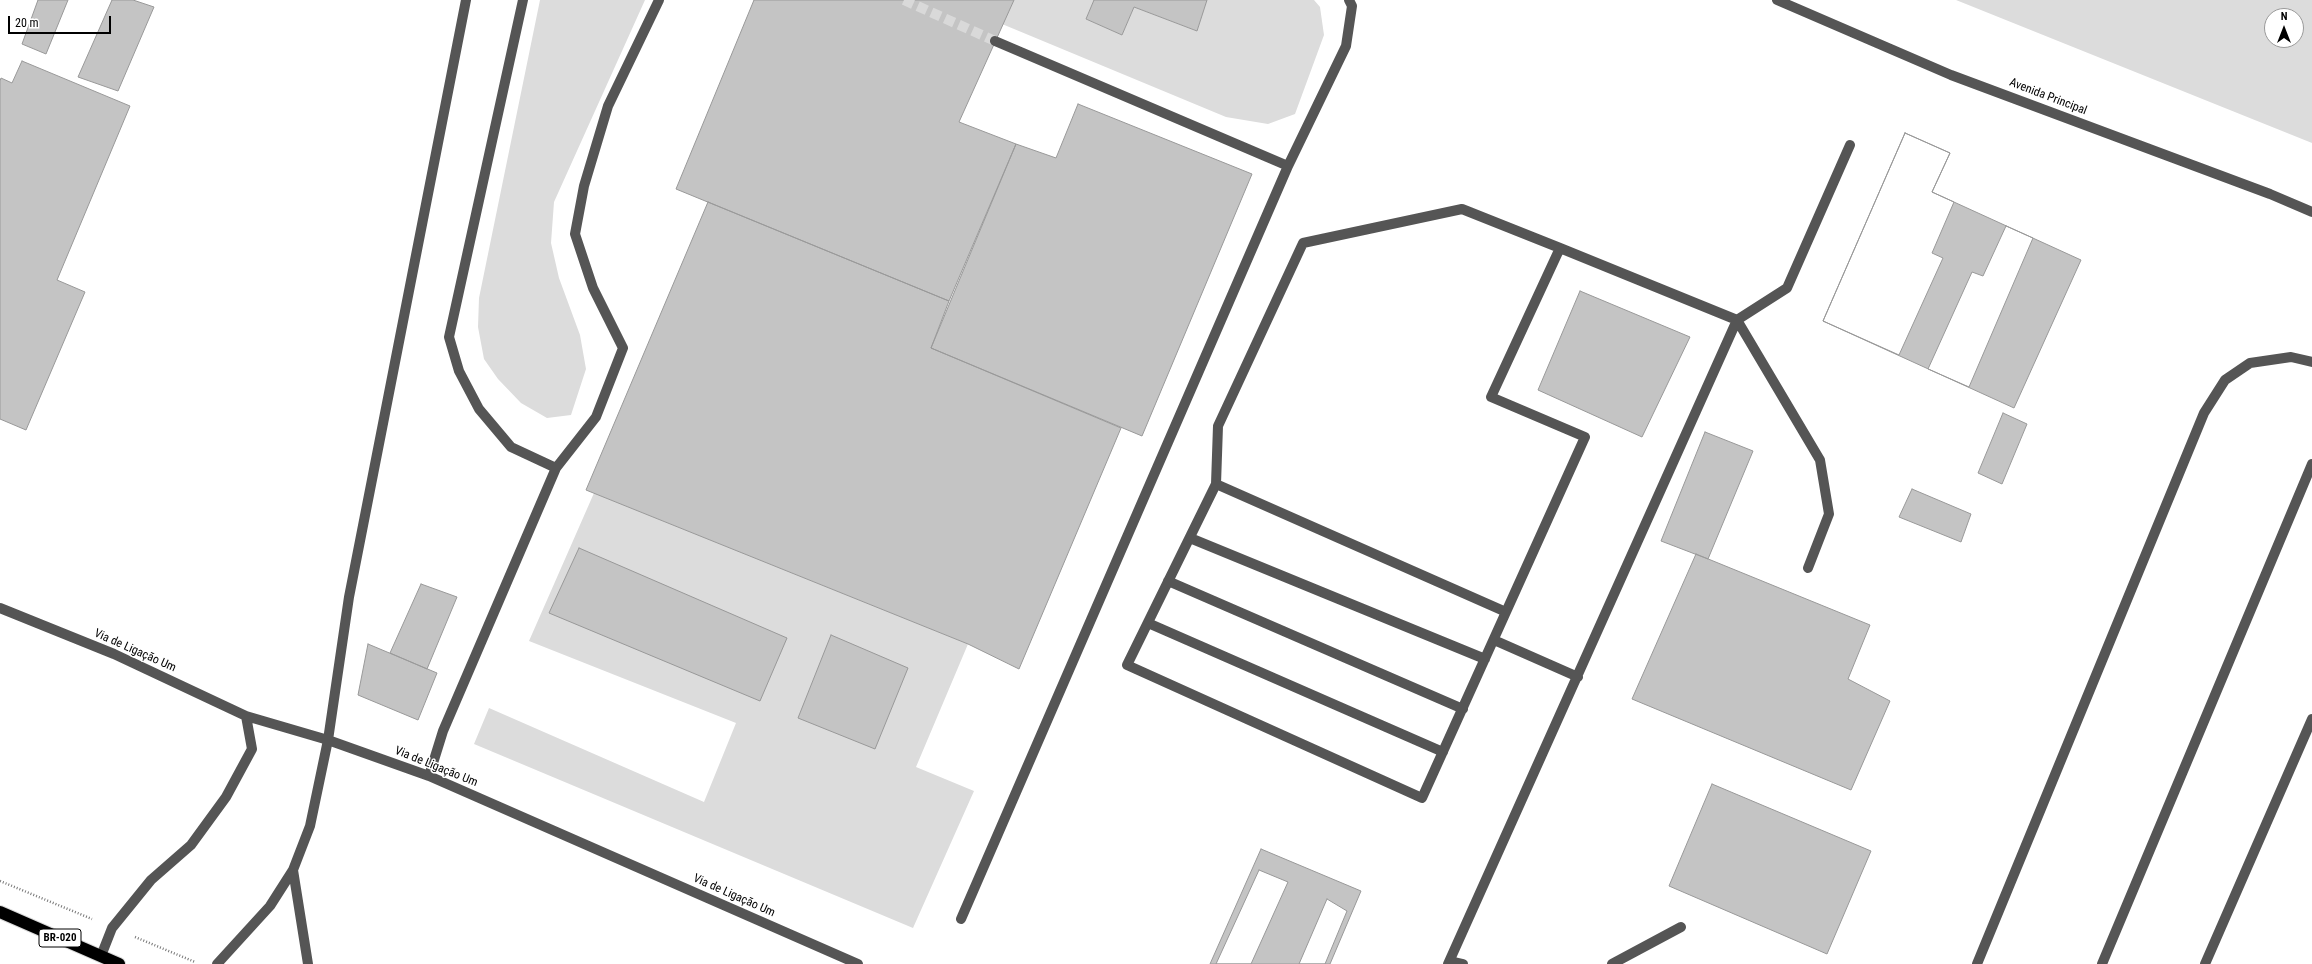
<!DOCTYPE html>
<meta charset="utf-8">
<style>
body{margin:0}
#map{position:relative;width:2312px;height:964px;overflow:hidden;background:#fff;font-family:"Roboto Condensed",sans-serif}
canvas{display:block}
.north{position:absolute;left:2264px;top:8px;width:40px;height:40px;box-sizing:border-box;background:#fff;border:1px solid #999;border-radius:50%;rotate:0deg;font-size:11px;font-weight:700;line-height:16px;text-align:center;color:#000}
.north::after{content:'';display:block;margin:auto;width:14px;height:18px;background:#000;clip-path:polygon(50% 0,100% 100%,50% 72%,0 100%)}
.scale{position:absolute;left:8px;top:16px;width:103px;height:18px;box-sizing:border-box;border:2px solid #000;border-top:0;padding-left:5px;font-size:12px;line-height:14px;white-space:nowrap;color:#000;-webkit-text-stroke:3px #fff;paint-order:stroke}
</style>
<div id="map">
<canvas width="2312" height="964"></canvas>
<div class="north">N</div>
<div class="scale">20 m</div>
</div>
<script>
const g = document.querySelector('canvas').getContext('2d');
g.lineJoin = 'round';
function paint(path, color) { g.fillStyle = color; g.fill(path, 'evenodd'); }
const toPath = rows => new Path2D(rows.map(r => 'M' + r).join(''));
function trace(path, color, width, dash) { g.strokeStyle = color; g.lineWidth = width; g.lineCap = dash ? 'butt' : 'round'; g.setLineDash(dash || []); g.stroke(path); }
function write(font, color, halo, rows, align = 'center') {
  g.font = font + ' "Roboto Condensed",sans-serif'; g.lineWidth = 3; g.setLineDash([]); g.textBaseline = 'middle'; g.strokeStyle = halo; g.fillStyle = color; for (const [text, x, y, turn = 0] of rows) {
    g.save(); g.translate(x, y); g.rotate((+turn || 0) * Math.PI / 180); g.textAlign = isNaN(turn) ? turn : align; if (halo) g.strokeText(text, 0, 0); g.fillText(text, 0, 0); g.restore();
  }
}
paint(toPath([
 [540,0,645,0,554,202,551,243,559,278,580,335,586,369,571,415,547,418,521,403,498,379,484,359,478,327,479,298],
 [1014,0,1094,0,1086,19,1122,35,1134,7,1197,31,1207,0,1314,0,1320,7,1324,35,1295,114,1268,124,1226,117,1002,24],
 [1956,0,2312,0,2312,143],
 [2272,16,2296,16,2296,40,2272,40],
 [594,493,968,644,916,767,974,791,913,928,474,744,489,708,704,802,736,723,529,641]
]), '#dcdcdc');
const building = toPath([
 [38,0,68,0,46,54,22,44,38,0],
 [112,0,133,0,154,7,118,91,78,77,112,0],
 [754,0,1014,0,959,122,1016,144,949,301,676,189,754,0],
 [1094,0,1207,0,1197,31,1134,7,1122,35,1086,19,1094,0],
 [22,61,130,106,57,280,85,292,26,430,0,419,0,81,1,78,12,83,22,61],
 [1078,104,1252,174,1142,436,931,348,1016,144,1056,158,1078,104],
 [1905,133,1950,153,1932,192,2081,260,2014,408,1823,321,1905,133],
 [1905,133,1950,153,1932,192,1954,202,1932,253,1943,258,1899,355,1823,321,1905,133],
 [708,202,949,301,931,348,1121,428,1019,669,968,644,586,490,708,202],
 [2006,226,2033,238,1969,387,1928,369,1972,272,1983,276,2006,226],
 [1580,291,1690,337,1642,437,1538,390,1580,291],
 [2003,413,2027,424,2002,484,1978,473,2003,413],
 [1705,432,1753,451,1708,559,1661,541,1705,432],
 [1912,489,1971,514,1961,542,1899,517,1912,489],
 [579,548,787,638,760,701,549,613,579,548],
 [1696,554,1870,625,1848,679,1890,701,1851,790,1632,699,1696,554],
 [421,584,457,597,427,669,390,653,421,584],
 [831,635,908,668,875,749,798,718,831,635],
 [368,644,437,673,418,720,358,695,368,644],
 [1712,784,1871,851,1827,954,1669,886,1712,784],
 [1261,849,1361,891,1330,964,1210,964,1261,849],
 [1259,870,1288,882,1251,964,1216,964,1259,870],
 [1327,899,1347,911,1325,964,1299,964,1327,899]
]);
paint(building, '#c4c4c4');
trace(building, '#999', 1);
trace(toPath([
 [904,0,995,41]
]), '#d9d9d9', 10, [10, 5]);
const highway = toPath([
 [0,912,119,964]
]);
trace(highway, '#dbdbdb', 14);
trace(toPath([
 [0,881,92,919],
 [135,937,195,962]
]), '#777', 2.5, [1, 2]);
trace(toPath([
 [523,0,449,337,459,371,479,409,511,447,556,468],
 [1777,0,1951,75,2270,194,2312,212],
 [1288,166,1346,46,1352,6,1349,0],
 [1560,248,1491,397,1585,437,1422,798,1127,665,1216,484,1218,426,1303,243,1462,209,1560,248,1737,320,1820,460,1829,514,1808,568],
 [1216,484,1506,612],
 [1190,538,1485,659],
 [1168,581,1463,709],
 [0,608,114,654,246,716,328,740,429,776,858,964],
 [1148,623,1443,752],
 [1494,640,1578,677],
 [429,776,443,731,556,468,596,417,623,348,593,288,575,234,584,186,608,106,659,0],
 [293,870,308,964],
 [961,919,1288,166,995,41],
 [101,956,112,928,151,880,191,845,226,797,252,749,246,716],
 [1450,961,1463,964],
 [217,964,270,906,293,870,310,826,328,740,349,597,466,0],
 [1448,964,1737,320,1787,288,1850,145],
 [1612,964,1681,927],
 [1977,964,2204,413,2225,380,2250,363,2291,357,2312,362],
 [2102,964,2312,464],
 [2205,964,2312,719]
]), '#555', 10);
trace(highway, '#000', 12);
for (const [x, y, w] of [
 [60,938,42]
]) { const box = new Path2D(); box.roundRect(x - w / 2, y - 9, w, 18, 3); g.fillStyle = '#fff'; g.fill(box); trace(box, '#000', 1); }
write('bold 11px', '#000', null, [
 ["BR-020",60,938]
]);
write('12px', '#000', '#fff', [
 ["Avenida Principal",2048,97,21],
 ["Via de Ligação Um",135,651,24],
 ["Via de Ligação Um",436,767,22],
 ["Via de Ligação Um",734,896,24]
]);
</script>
